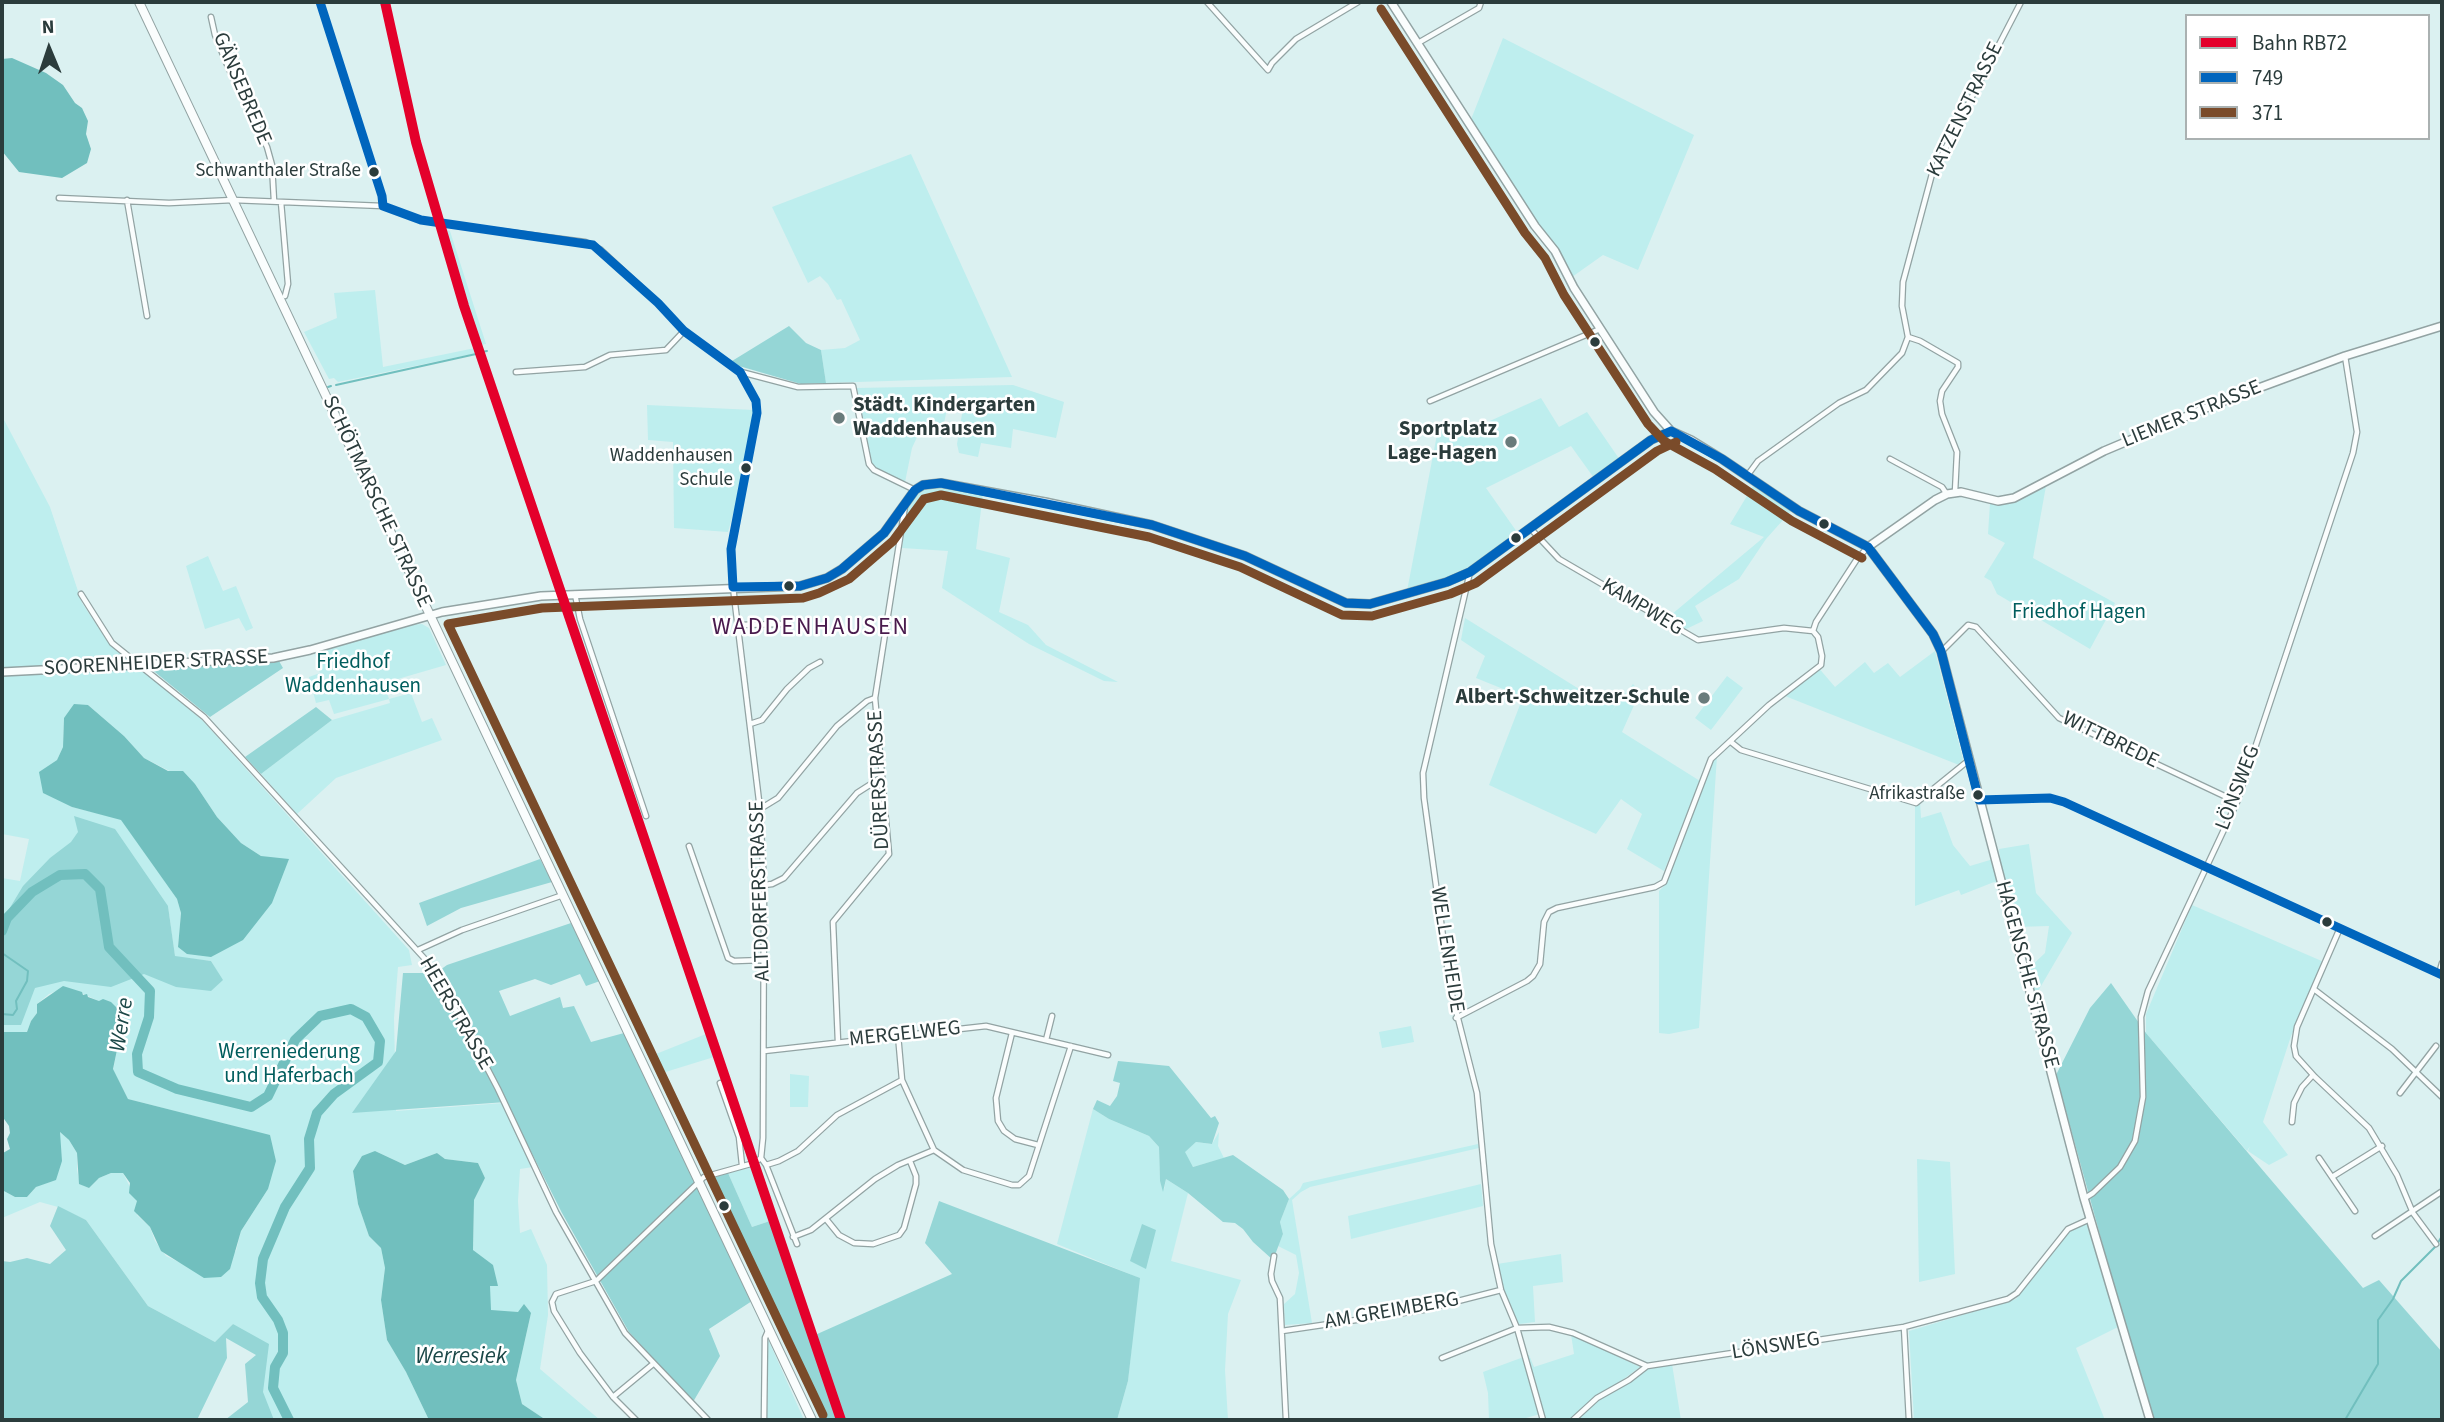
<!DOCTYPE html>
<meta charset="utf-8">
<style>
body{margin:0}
#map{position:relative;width:2444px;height:1422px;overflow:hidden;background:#dbf1f1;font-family:"Source Sans 3",sans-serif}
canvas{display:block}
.frame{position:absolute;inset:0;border:4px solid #2b3c3c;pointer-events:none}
.legend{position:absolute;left:2185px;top:14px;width:245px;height:126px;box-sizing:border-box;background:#fff;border:2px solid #aab1b1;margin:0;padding:9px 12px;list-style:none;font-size:21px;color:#2b3c3c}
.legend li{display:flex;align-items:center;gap:14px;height:35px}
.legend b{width:35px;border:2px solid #aab1b1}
.north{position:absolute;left:14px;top:14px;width:70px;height:70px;-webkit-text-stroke:5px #fff;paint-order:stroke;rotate:358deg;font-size:19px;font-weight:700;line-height:28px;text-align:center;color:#2b3c3c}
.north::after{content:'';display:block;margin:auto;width:24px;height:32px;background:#2b3c3c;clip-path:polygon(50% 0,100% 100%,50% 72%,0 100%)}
</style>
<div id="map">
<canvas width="2444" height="1422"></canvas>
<div class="frame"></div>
<ul class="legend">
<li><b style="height:9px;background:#e4002b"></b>Bahn RB72</li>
<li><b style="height:9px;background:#0065bd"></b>749</li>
<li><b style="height:9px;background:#7a4b2a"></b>371</li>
</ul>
<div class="north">N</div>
</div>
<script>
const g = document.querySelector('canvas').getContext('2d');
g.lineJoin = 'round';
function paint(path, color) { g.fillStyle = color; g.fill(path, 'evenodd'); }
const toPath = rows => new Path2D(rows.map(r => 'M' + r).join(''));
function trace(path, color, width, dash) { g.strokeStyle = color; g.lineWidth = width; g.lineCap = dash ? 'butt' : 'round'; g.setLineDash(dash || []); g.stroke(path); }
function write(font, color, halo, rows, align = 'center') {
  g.font = font + ' "Source Sans 3",sans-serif'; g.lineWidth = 5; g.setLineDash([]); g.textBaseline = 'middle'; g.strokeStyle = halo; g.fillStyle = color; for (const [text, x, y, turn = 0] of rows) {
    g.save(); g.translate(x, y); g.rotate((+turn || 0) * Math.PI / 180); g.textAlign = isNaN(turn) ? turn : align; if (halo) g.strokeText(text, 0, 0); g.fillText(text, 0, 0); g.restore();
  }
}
paint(toPath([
 [1503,38,1694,135,1638,270,1603,255,1572,277,1470,122],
 [911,154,1012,377,826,383,821,350,845,348,860,340,841,299,837,300,828,284,820,276,808,283,772,207],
 [444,229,450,231,486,344,480,345],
 [375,290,383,367,475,348,477,353,338,382,334,378,329,379,304,332,337,318,334,293],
 [1013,385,1064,402,1056,438,1013,429,1011,448,981,443,978,457,959,453,957,444,964,402,949,399,941,438,918,435,912,448,905,482,876,468,871,463,856,388],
 [1541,398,1559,427,1587,412,1620,460,1594,478,1571,446,1486,488,1517,532,1474,565,1446,580,1407,591,1439,424,1452,438],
 [647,405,754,410,739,493,728,532,674,528,673,442,648,440],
 [2,416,50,507,82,603,108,642,134,662,2,668],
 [941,486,983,494,976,549,1010,558,999,612,1028,625,1046,645,1118,682,1104,681,1029,644,942,588,948,551,902,548,908,505,916,492,923,488],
 [1753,486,1792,510,1766,539,1739,579,1695,606,1703,621,1684,630,1665,620,1764,537,1730,524],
 [2046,486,2033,558,2115,603,2090,649,1997,594,1991,581,1984,577,2005,543,1988,534,1990,503,2007,502],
 [208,556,223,591,236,586,253,628,246,631,239,618,205,629,186,566],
 [1465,618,1600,702,1610,694,1620,699,1611,712,1633,684,1640,692,1622,732,1700,781,1664,871,1627,849,1642,814,1621,799,1596,834,1489,785,1523,697,1476,678,1485,656,1461,640],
 [422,624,429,628,446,665,384,683,389,699,334,714,329,700,316,703,309,677,320,673,314,653,408,625],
 [1935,651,1963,759,1959,765,1780,694,1817,666,1835,687,1865,662,1874,673,1888,663,1900,677],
 [139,668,202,720,409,950,412,965,398,967,394,1018,396,1111,503,1103,533,1167,520,1169,518,1201,520,1233,531,1229,547,1265,548,1315,540,1369,600,1420,546,1420,522,1404,516,1380,531,1313,490,1311,490,1286,497,1286,473,1250,474,1200,485,1178,478,1163,445,1159,437,1153,405,1165,375,1151,353,1171,358,1204,369,1236,381,1248,385,1268,381,1300,387,1340,406,1372,429,1420,267,1420,256,1401,257,1354,233,1324,215,1342,148,1306,86,1220,58,1207,40,1202,2,1218,2,1190,15,1197,27,1197,36,1187,44,1182,60,1141,59,1131,69,1140,77,1153,77,1170,80,1184,89,1188,99,1178,111,1173,123,1173,137,1201,137,1215,150,1227,155,1241,166,1256,181,1263,236,1251,241,1231,268,1189,252,1131,128,1099,113,1070,121,1031,118,1010,77,991,59,990,49,994,37,1004,37,1013,31,1021,27,1032,2,1036,2,878,20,881,29,839,2,834,4,803,2,802,2,676],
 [88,705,124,736,144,758,195,784,217,817,241,843,261,856,178,947,181,913,177,899,121,819,72,807,40,772,57,760,63,747,64,718],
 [168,906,175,957,211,961,218,973,141,953],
 [1727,676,1743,688,1711,730,1695,718],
 [411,693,422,722,432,718,442,740,336,778,297,814,261,774,332,720,390,703,389,699],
 [1717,756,1699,1028,1669,1034,1659,1033,1659,891,1667,883,1689,817,1712,761],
 [1920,802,1921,818,1941,812,1953,845,1970,866,2000,857,1999,849,2029,844,2036,893,2072,933,2034,998,2026,971,2045,953,2049,926,2015,927,2004,885,1994,882,1961,895,1959,890,1915,906,1915,805],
 [2192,905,2324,962,2291,1036,2263,1122,2288,1155,2269,1165,2248,1151,2250,1146,2247,1151,2146,1033,2146,1014],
 [1411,1026,1414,1042,1382,1048,1379,1032],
 [706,1034,714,1057,659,1074,651,1056],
 [790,1074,809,1076,808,1107,790,1107],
 [1093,1109,1109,1119,1149,1136,1159,1147,1160,1181,1164,1190,1166,1179,1188,1193,1171,1261,1241,1280,1228,1314,1225,1370,1228,1420,1117,1420,1128,1381,1139,1278,1057,1244],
 [1219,1132,1218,1146,1224,1158,1193,1167,1184,1152,1196,1142,1212,1144],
 [1478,1144,1479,1148,1310,1187,1301,1192,1292,1200,1312,1323,1285,1325,1284,1304,1295,1294,1299,1273,1296,1255,1278,1246,1283,1234,1280,1222,1289,1199,1300,1189,1303,1183],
 [1917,1159,1950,1162,1955,1274,1919,1282],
 [753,1167,770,1221,752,1227,728,1173],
 [1481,1184,1483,1206,1351,1239,1348,1216],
 [2087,1224,2118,1327,2076,1348,2105,1420,1914,1420,1909,1331,2016,1299,2069,1231],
 [1561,1254,1563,1282,1533,1286,1535,1322,1519,1324,1501,1285,1497,1264],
 [1571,1334,1640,1367,1568,1420,1542,1420,1540,1414,1519,1420,1489,1420,1488,1393,1483,1372,1529,1355,1534,1367,1574,1354],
 [768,1339,804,1420,767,1420],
 [1672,1364,1681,1420,1577,1420,1597,1401,1633,1380,1647,1368]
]), '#beeeee');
paint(toPath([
 [789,326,806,343,821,350,826,383,801,384,739,366,732,361],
 [279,661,283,668,210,717,150,668],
 [316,707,332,720,261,774,245,757],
 [74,816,115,829,168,906,175,956,211,961,223,980,211,991,176,987,144,974,111,987,64,981,35,988,21,1025,2,1025,2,921,23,886,50,858,71,842,78,832],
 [540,859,552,882,461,908,427,926,419,903],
 [571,923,600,981,586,986,580,974,551,985,535,979,499,991,510,1016,560,997,563,1008,574,1006,591,1042,624,1033,752,1301,709,1329,720,1356,693,1402,629,1332,562,1213,506,1102,352,1113,396,1051,403,973,436,973,447,965],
 [2111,983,2146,1033,2363,1288,2379,1280,2442,1352,2442,1420,2154,1420,2116,1293,2056,1075,2090,1008],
 [1118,1061,1169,1066,1211,1118,1215,1116,1219,1123,1212,1144,1196,1142,1185,1152,1193,1167,1233,1155,1283,1190,1289,1199,1280,1222,1283,1234,1273,1260,1253,1242,1243,1229,1235,1223,1223,1222,1188,1193,1166,1179,1163,1192,1160,1181,1159,1147,1149,1136,1109,1119,1093,1109,1097,1100,1110,1106,1117,1096,1120,1083,1113,1081],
 [728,1173,752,1227,770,1221,837,1420,823,1420,759,1289,712,1178],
 [939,1201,1140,1278,1128,1381,1117,1420,844,1420,815,1335,952,1274,925,1243],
 [58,1206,86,1220,148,1306,215,1342,233,1324,269,1344,263,1392,274,1420,225,1420,248,1402,245,1364,256,1355,226,1338,227,1358,197,1420,2,1420,2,1261,10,1262,27,1258,50,1264,66,1250,50,1226],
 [1142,1224,1156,1230,1146,1269,1130,1261]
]), '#95d6d6');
paint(toPath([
 [12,58,46,73,63,85,75,103,82,108,88,121,86,134,91,149,87,163,62,178,19,172,2,151,2,59],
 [74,704,88,705,124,736,144,758,168,771,183,771,195,784,217,817,241,843,261,856,289,859,272,903,243,940,211,957,187,954,178,947,181,913,177,899,121,820,72,807,43,793,39,772,57,760,63,747,64,718],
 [63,986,82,992,83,995,87,994,88,997,99,1001,103,999,111,1002,119,1010,121,1031,113,1069,128,1099,270,1135,276,1161,268,1189,241,1231,230,1269,221,1277,204,1278,161,1251,150,1227,134,1211,137,1201,129,1193,130,1183,123,1173,111,1173,99,1178,89,1188,79,1184,77,1153,69,1140,60,1132,62,1161,56,1180,36,1187,27,1197,15,1197,2,1190,2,1172,4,1165,3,1153,10,1149,7,1139,10,1133,9,1126,2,1116,4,1096,2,1094,2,1032,27,1032,31,1021,37,1013,37,1004],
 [375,1151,405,1165,437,1153,445,1159,478,1163,485,1178,474,1200,473,1250,493,1265,498,1286,490,1286,491,1310,518,1312,524,1304,531,1313,516,1380,522,1404,546,1420,429,1420,406,1372,387,1340,381,1300,385,1268,381,1248,369,1236,358,1204,353,1171,362,1156]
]), '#71bfbe');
trace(toPath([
 [482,352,487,351],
 [336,385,476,354],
 [328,387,331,386],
 [2,953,28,971,27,981,16,1001,17,1009,13,1015,2,1014],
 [2345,1420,2378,1364,2378,1320,2393,1299,2401,1281,2436,1246,2442,1236]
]), '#71bfbe', 2);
trace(toPath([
 [2,931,7,918,32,892,60,875,85,874,100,889,109,947,150,991,149,1017,137,1054,138,1072,177,1089,251,1107,268,1096,295,1040,320,1016,351,1009,366,1017,380,1041,378,1062,334,1094,317,1113,309,1139,310,1168,285,1207,263,1259,260,1283,262,1297,278,1320,283,1333,283,1353,275,1367,273,1388,289,1420]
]), '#71bfbe', 10);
const street = toPath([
 [320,2,382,196,383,206],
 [1207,2,1268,70,1272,63,1296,39,1358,2],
 [211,17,215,35,228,67,267,147,272,165,274,201],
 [1418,43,1479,8,1481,2],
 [59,198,169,203,233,200,383,206,421,220,438,223,585,242,601,250,658,303,684,331,740,372,756,401,757,413,731,549,733,587,760,809,764,885,763,1138,761,1158,766,1165,797,1244],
 [127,200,147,316],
 [281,202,288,284,285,296],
 [1908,337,1920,341,1958,363,1958,367,1942,391,1940,401,1942,414,1957,452,1955,492],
 [516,372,585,367,610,355,666,350,684,331],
 [741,372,798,387,853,386,869,464,874,470,915,490],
 [1430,401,1600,329],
 [1890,459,1942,487,1946,493],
 [1747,476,1758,461,1839,403,1866,390,1902,353,1908,337,1902,306,1903,282,1932,174,2021,2],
 [1530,528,1559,559,1698,640,1784,628,1813,631],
 [1470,572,1423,773,1424,798,1450,987,1477,1093,1491,1244,1501,1290,1517,1328,1543,1420],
 [81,594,112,643,204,717,424,958,462,1020,498,1089,556,1212,625,1333,708,1420],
 [575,594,580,619,646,816],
 [738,625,781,624],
 [1942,651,1968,625,1976,627,2059,718,2237,802],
 [750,724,762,720,787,689,809,668,820,662],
 [1731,742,1741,750,1916,803,1969,760],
 [1980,800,2050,798,2064,802,2442,975],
 [760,809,778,798,837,726,867,701,875,698],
 [689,846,728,958,734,961,764,960],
 [764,885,772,884,784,878,857,793,882,777],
 [2340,928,2297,1027,2294,1046,2296,1056,2315,1077,2369,1128,2397,1175,2413,1213,2436,1244],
 [418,950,462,930,563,895],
 [2439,974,2442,963],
 [2315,990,2392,1049,2442,1097],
 [1456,1018,1527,981,1533,976,1540,964,1544,922,1549,912,1557,908,1655,887,1664,882,1711,759,1769,705,1821,665,1822,656,1818,637,1813,631,1816,622,1857,559,1868,547],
 [1012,1033,996,1098,998,1121,1004,1131,1015,1139,1038,1145],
 [898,1035,902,1080,934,1150,963,1170,1012,1185,1019,1185,1029,1176,1071,1046],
 [1046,1040,1052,1016],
 [838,1042,833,922,889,854,875,698,905,506],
 [764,1051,986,1026,1108,1055],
 [720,1083,739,1137,742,1165],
 [2400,1093,2436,1046],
 [2292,1122,2294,1103,2302,1087,2313,1075],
 [2319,1158,2355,1211],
 [766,1165,779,1161,798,1151,837,1115,902,1080],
 [2332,1177,2382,1146],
 [2085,1198,2093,1193,2120,1167,2135,1141,2143,1097,2141,1017,2148,991,2237,802,2353,453,2357,432,2345,356],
 [826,1219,839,1235,854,1243,873,1244,899,1235,904,1228,916,1184,916,1176,910,1161],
 [2375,1236,2441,1192],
 [793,1237,811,1230,875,1179,898,1165,934,1150],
 [1274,1256,1271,1274,1272,1281,1280,1298,1286,1420],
 [1904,1327,1909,1420],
 [1282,1331,1423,1310,1501,1290],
 [1442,1358,1517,1328,1549,1327,1573,1333,1647,1366],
 [653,1364,613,1397,580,1353,554,1311,552,1302,556,1294,596,1281,704,1177,754,1163,761,1158],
 [613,1397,636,1420],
 [764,1420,765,1338,768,1331],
 [1573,1420,1597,1398,1629,1380,1647,1366,1904,1327,2008,1299,2017,1293,2068,1229,2090,1219]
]);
const secondary = toPath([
 [1391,2,1535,226,1555,251,1574,288,1654,412,1671,431,1691,440,1722,459,1799,511,1868,547,1933,634,1941,651,2084,1198,2150,1420],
 [1868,547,1935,500,1947,494,1961,492,1998,501,2014,498,2104,451,2218,403,2345,356,2442,326],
 [2,672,273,658,310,650,442,612,541,596,800,586,827,578,842,569,884,533,915,490,923,485,941,483,1045,502,1152,525,1245,556,1346,603,1370,604,1447,582,1470,572,1651,440,1671,431]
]);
const primary = toPath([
 [139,2,812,1420]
]);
trace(street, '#92a3a3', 7);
trace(secondary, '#92a3a3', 10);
trace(primary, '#92a3a3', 10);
trace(street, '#fafdfd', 4.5);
trace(secondary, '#fafdfd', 7);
trace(primary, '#fafdfd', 8);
trace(toPath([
 [320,2,382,196,383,206],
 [383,206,421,220,593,245,658,303,684,331,740,372,756,401,757,413,731,549,733,587],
 [1671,431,1722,459,1799,511,1868,547,1933,634,1941,651,1979,800],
 [733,587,800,586,827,578,842,569,884,533,915,490,923,485,941,483,1152,525,1245,556,1346,603,1370,604,1447,582,1470,572,1651,440,1671,431],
 [1979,800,2050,798,2064,802,2442,975]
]), '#0065bd', 9);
trace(toPath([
 [1381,9,1525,233,1545,258,1564,295,1648,424,1664,441,1715,469,1792,521,1862,558],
 [823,1415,448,624,542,608,803,598,819,593,849,579,893,541,924,499,941,495,1149,537,1240,567,1342,615,1372,616,1450,594,1476,583,1657,451,1676,442]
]), '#7a4b2a', 9);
trace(toPath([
 [385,2,416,142,464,306,841,1420]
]), '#e4002b', 10);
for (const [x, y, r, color] of [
 [374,172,6,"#2b3c3c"],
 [1595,342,6,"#2b3c3c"],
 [839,418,7,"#697b7b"],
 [1511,442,7,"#697b7b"],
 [746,468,6,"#2b3c3c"],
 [1824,524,6,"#2b3c3c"],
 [1516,538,6,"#2b3c3c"],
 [789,586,6,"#2b3c3c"],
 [1704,698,7,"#697b7b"],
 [1978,795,6,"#2b3c3c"],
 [2327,922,6,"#2b3c3c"],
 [724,1206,6,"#2b3c3c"]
]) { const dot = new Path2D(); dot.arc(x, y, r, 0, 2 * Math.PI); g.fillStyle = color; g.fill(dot); trace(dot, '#fff', 2.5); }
write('19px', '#2b3c3c', '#fff', [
 ["Schwanthaler Straße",361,172],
 ["Waddenhausen",733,457],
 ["Schule",733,481],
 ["Afrikastraße",1965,795]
], 'right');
write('21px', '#2b3c3c', '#fff', [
 ["GÄNSEBREDE",241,89,67],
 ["KATZENSTRASSE",1966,110,-64],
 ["LIEMER STRASSE",2192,415,-22],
 ["SCHÖTMARSCHE STRASSE",376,502,65],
 ["KAMPWEG",1642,608,31],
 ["SOORENHEIDER STRASSE",156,664,-3],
 ["WITTBREDE",2110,741,26],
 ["DÜRERSTRASSE",880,780,-93],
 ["LÖNSWEG",2239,788,-69],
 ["ALTDORFERSTRASSE",761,891,-92],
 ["WELLENHEIDE",1446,950,81],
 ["HAGENSCHE STRASSE",2026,975,75],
 ["HEERSTRASSE",455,1014,60],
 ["MERGELWEG",905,1035,-6],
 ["AM GREIMBERG",1392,1312,-10],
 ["LÖNSWEG",1776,1347,-9]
]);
write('bold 21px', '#2b3c3c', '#fff', [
 ["Städt. Kindergarten",853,406,"left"],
 ["Waddenhausen",853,430,"left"],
 ["Sportplatz",1497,430],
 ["Lage-Hagen",1497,454],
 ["Albert-Schweitzer-Schule",1690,698]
], 'right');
write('21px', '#005d5d', '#fff', [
 ["Friedhof Hagen",2079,613],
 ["Friedhof",353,663],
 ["Waddenhausen",353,687],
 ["Werreniederung",289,1053],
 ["und Haferbach",289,1077]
]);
write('italic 23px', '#1a4747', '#fff', [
 ["Werre",123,1025,-81],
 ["Werresiek",461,1358]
]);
g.letterSpacing = '2px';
write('24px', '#491b4d', '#fff', [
 ["WADDENHAUSEN",811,629]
]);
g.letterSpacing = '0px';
</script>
